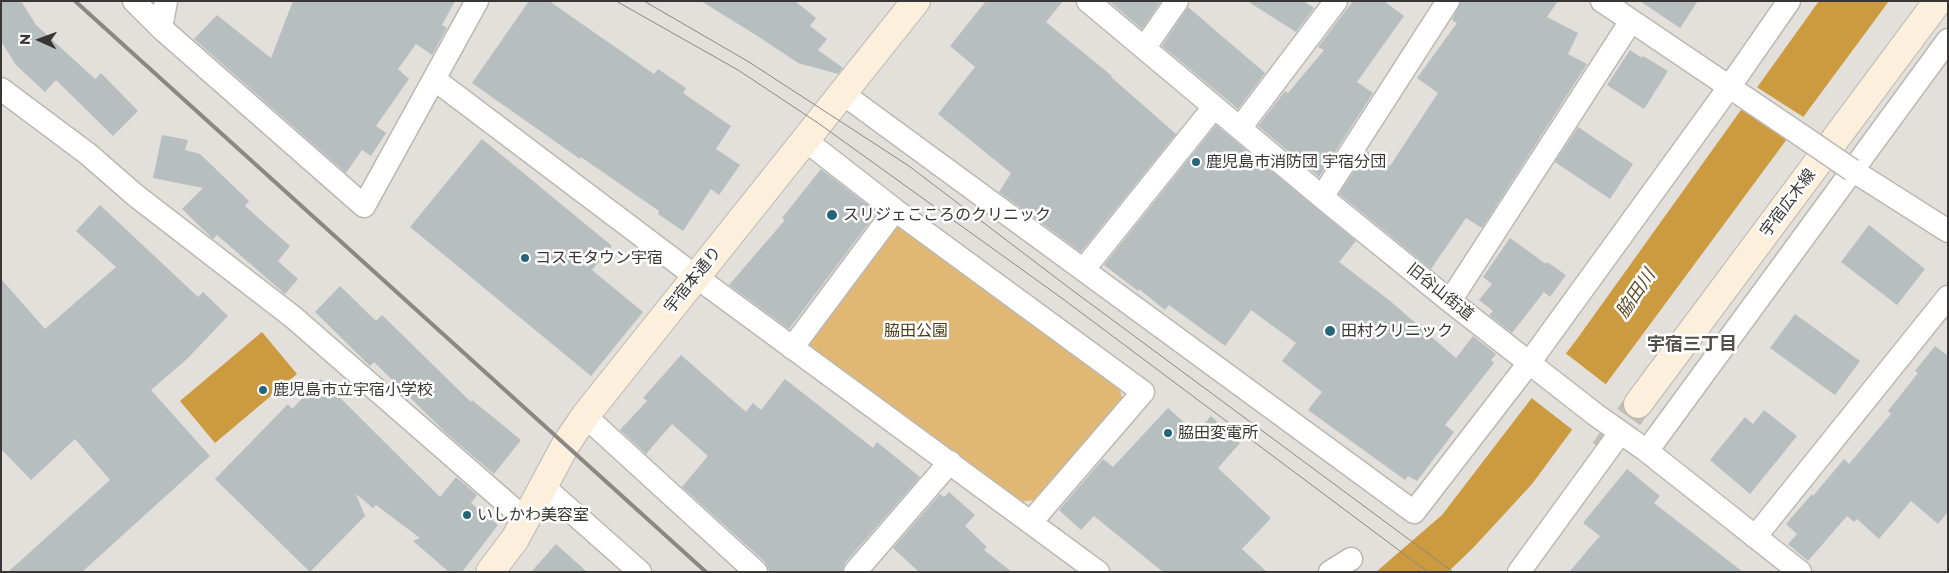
<!DOCTYPE html>
<meta charset="utf-8">
<style>
body{margin:0}
#map{position:relative;width:1949px;height:573px;overflow:hidden;background:#e3dfda;font-family:Montserrat,sans-serif}
canvas{display:block}
.frame{position:absolute;inset:0;border:2px solid #393735;pointer-events:none}
.north{position:absolute;left:15px;top:15px;width:50px;height:50px;-webkit-text-stroke:4px #fff;paint-order:stroke;rotate:272deg;font-size:14px;font-weight:700;line-height:20px;text-align:center;color:#393735}
.north::after{content:'';display:block;margin:auto;width:18px;height:22px;background:#393735;clip-path:polygon(50% 0,100% 100%,50% 72%,0 100%)}
</style>
<div id="map">
<canvas width="1949" height="573"></canvas>
<div class="frame"></div>
<div class="north">N</div>
</div>
<script>
const g = document.querySelector('canvas').getContext('2d');
g.lineJoin = 'round';
function paint(path, color) { g.fillStyle = color; g.fill(path, 'evenodd'); }
const toPath = rows => new Path2D(rows.map(r => 'M' + r).join(''));
function trace(path, color, width, dash) { g.strokeStyle = color; g.lineWidth = width; g.lineCap = dash ? 'butt' : 'round'; g.setLineDash(dash || []); g.stroke(path); }
function write(font, color, halo, rows, align = 'center') {
  g.font = font + ' Montserrat,"Noto Sans JP",sans-serif'; g.lineWidth = 5; g.setLineDash([]); g.textBaseline = 'middle'; g.strokeStyle = halo; g.fillStyle = color; for (const [text, x, y, turn = 0] of rows) {
    g.save(); g.translate(x, y); g.rotate((+turn || 0) * Math.PI / 180); g.textAlign = isNaN(turn) ? turn : align; if (halo) g.strokeText(text, 0, 0); g.fillText(text, 0, 0); g.restore();
  }
}
paint(toPath([
 [898,221,1119,387,1123,401,1035,500,1019,502,809,349,811,330]
]), '#e0b873');
paint(toPath([
 [1819,1,1889,1,1532,484,1473,548,1448,572,1376,572,1442,515,1577,339],
 [262,332,297,374,215,443,180,401]
]), '#cc9b3f');
paint(toPath([
 [1755,86,1805,118,1788,141,1739,108],
 [1564,352,1608,386,1574,431,1529,396]
]), '#e3dfda');
paint(toPath([
 [1,1,21,1,36,25,95,79,101,73,138,111,113,136,56,80,45,92,16,65,1,41],
 [293,1,455,1,442,25,447,28,432,55,416,44,398,69,409,79,376,126,386,133,371,156,362,150,346,173,194,39,217,15,271,58],
 [529,1,549,1,654,74,658,69,686,88,683,93,731,126,716,149,740,165,719,195,711,189,683,231,658,214,659,211,581,157,580,159,472,83],
 [701,1,795,1,816,18,810,26,827,39,818,50,843,68,838,74,798,63,759,37],
 [986,1,1063,1,1046,22,1112,76,1111,77,1176,134,1081,252,999,192,1011,173,938,114,975,67,950,46],
 [1109,1,1161,1,1142,29],
 [1247,1,1303,1,1314,8,1296,32],
 [1353,1,1384,1,1404,16,1357,82,1373,93,1319,177,1258,126,1285,91,1288,93,1324,50,1318,47],
 [1461,1,1558,1,1547,17,1578,33,1568,54,1587,64,1482,228,1466,218,1431,269,1339,194,1367,151,1390,166,1438,93,1417,78,1457,23,1452,20],
 [1640,1,1698,1,1680,28],
 [1188,7,1265,73,1238,109,1162,46],
 [1630,50,1642,58,1643,56,1668,71,1644,109,1607,85],
 [1216,125,1356,241,1339,262,1389,300,1456,358,1473,336,1496,354,1491,360,1494,363,1445,425,1454,432,1417,481,1408,476,1405,480,1308,410,1322,392,1282,361,1296,343,1251,310,1225,346,1169,305,1165,310,1139,289,1138,291,1104,265],
 [1578,127,1633,164,1610,199,1555,162],
 [162,135,188,140,185,150,200,154,249,201,245,206,290,246,278,261,298,279,285,294,217,235,213,239,182,209,203,188,153,178],
 [482,139,612,246,592,270,643,312,591,376,410,227],
 [821,169,877,212,789,329,729,285,785,220,782,218],
 [100,205,198,297,203,292,228,316,187,359,151,390,210,456,82,572,8,572,110,480,75,439,31,480,1,449,1,279,45,329,116,267,76,231],
 [1869,225,1925,269,1897,305,1841,262],
 [1510,238,1546,264,1547,262,1566,275,1550,297,1544,292,1512,333,1489,315,1493,311,1479,300,1492,284,1483,277],
 [340,286,376,321,382,315,471,402,472,400,521,440,494,474,446,433,374,362,370,366,315,312],
 [1795,314,1860,361,1835,395,1770,348],
 [1935,346,1948,356,1948,512,1938,524,1911,501,1879,539,1857,519,1854,522,1847,516,1808,561,1788,544,1797,534,1786,524,1812,494,1813,496,1844,459,1849,464,1891,414,1888,411,1918,373,1915,371],
 [681,355,746,412,753,403,761,410,785,379,873,448,877,442,920,477,845,563,842,572,770,572,765,562,682,487,708,456,672,424,646,454,620,430,647,401,643,398],
 [321,379,440,497,456,477,477,495,471,503,498,525,462,572,449,572,413,541,420,538,376,505,373,508,356,494,365,516,310,572,215,479,288,404,292,409],
 [1168,408,1196,433,1211,416,1240,443,1218,468,1271,518,1242,549,1267,572,1163,572,1094,516,1081,530,1059,510,1103,459,1113,467],
 [1764,410,1797,436,1750,494,1710,460,1745,417,1753,424],
 [1627,469,1660,496,1654,503,1743,572,1569,572,1600,536,1583,523],
 [949,492,975,515,965,526,987,547,984,550,1012,572,919,572,893,548,940,494,944,497],
 [556,544,587,572,531,572]
]), '#b7bec0');
trace(toPath([
 [1604,451,1638,404]
]), '#c1bdb9', 28, [28, 14]);
const street = toPath([
 [134,1,161,28,364,206,477,1],
 [1088,1,1322,197,1450,301,1596,415,1647,451,1800,572],
 [1602,1,1808,140],
 [161,28,166,1],
 [1145,47,1177,1],
 [434,79,695,276,1098,572],
 [1,89,88,154,135,195,293,317,526,520],
 [842,93,1414,512,1529,363,1730,86,1789,1],
 [1240,128,1336,1],
 [805,140,895,210,1143,392,1031,522],
 [1852,170,1948,231],
 [1322,197,1448,1],
 [1084,269,1214,107],
 [1450,301,1631,21],
 [792,348,895,210],
 [585,416,756,572],
 [1647,451,1948,40],
 [544,487,640,572],
 [1755,537,1948,297],
 [855,572,950,462],
 [1330,572,1351,559],
 [1519,572,1620,433]
]);
const secondary = toPath([
 [1638,404,1938,1],
 [490,572,515,539,566,444,585,416,916,1]
]);
trace(street, '#bbb8b2', 25);
trace(secondary, '#bbb8b2', 30);
trace(street, '#fff', 22);
trace(secondary, '#fcf0dc', 28);
trace(toPath([
 [616,1,738,70,818,123,1063,299,1428,572],
 [644,1,749,62,909,166,1068,287,1453,572]
]), '#8a8784', 1);
trace(toPath([
 [75,1,706,572]
]), '#8a8784', 4);
const streetBridge = toPath([
 [1808,140,1852,170]
]);
trace(streetBridge, '#bbb8b2', 25, []);
trace(streetBridge, '#fff', 22);
for (const [x, y, r, color] of [
 [1196,162,5,"#25667a"],
 [832,215,6,"#25667a"],
 [525,258,5,"#25667a"],
 [1330,331,6,"#25667a"],
 [263,390,5,"#25667a"],
 [1168,433,5,"#25667a"],
 [467,515,5,"#25667a"]
]) { const dot = new Path2D(); dot.arc(x, y, r, 0, 2 * Math.PI); g.fillStyle = color; g.fill(dot); trace(dot, '#fff', 2); }
write('16px', '#393735', '#fff', [
 ["鹿児島市消防団 宇宿分団",1206,162],
 ["スリジェこころのクリニック",843,215],
 ["コスモタウン宇宿",535,258],
 ["田村クリニック",1341,331],
 ["鹿児島市立宇宿小学校",273,390],
 ["脇田変電所",1178,433],
 ["いしかわ美容室",477,515]
], 'left');
write('16px', '#393735', '#fff', [
 ["宇宿広木線",1788,203,-53],
 ["宇宿本通り",693,280,-51],
 ["旧谷山街道",1440,292,39]
]);
write('16px', '#503b15', '#fff', [
 ["脇田公園",916,331]
]);
write('italic 18px', '#604a25', '#fff', [
 ["脇田川",1636,294,-56]
]);
write('bold 18px', '#53504c', '#fff', [
 ["宇宿三丁目",1692,345]
]);
</script>
